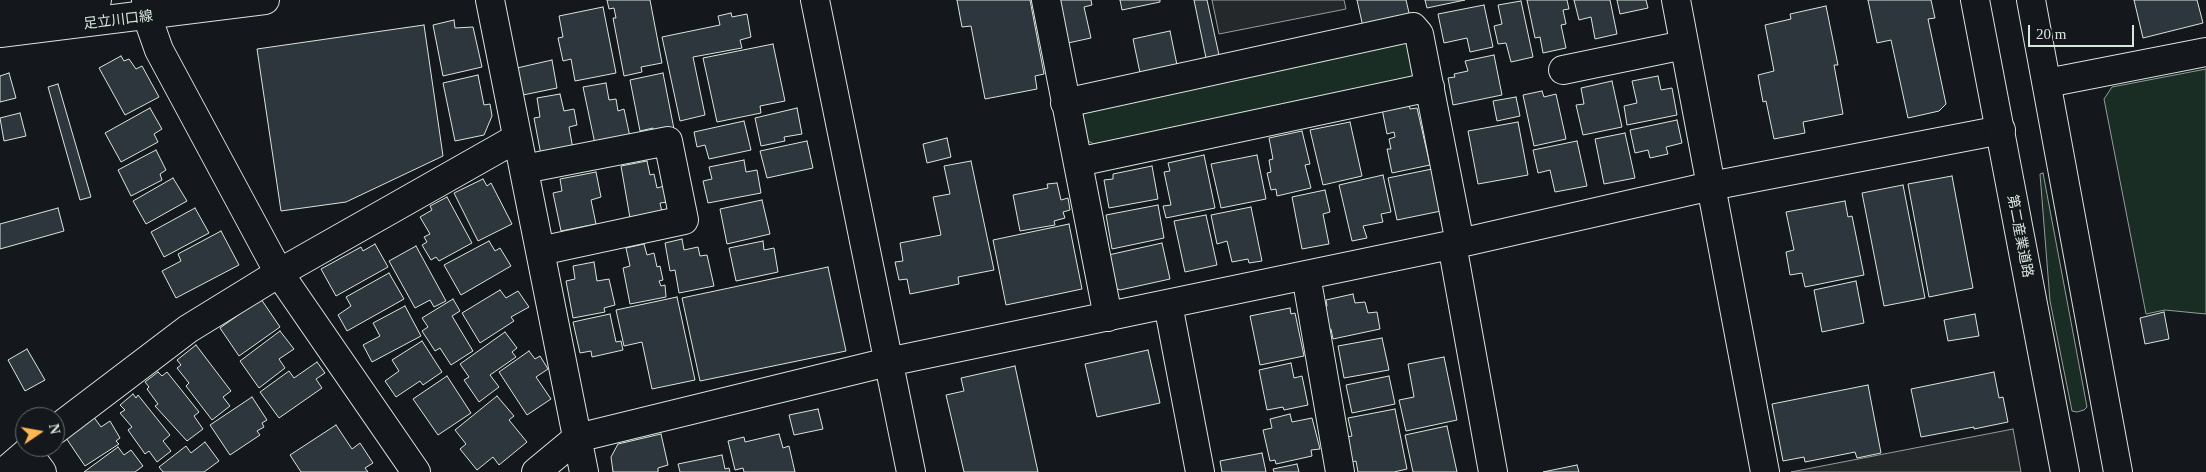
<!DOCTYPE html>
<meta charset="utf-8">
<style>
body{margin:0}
#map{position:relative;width:2206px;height:472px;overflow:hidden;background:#14181c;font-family:Georgia,serif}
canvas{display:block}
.north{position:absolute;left:15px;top:407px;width:50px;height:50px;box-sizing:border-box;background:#14181c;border:1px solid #626a69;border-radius:50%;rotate:78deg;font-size:14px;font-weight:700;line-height:20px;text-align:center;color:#d8e6dc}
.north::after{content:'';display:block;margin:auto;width:18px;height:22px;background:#ffb74d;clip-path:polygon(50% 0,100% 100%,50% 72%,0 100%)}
.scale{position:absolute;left:2028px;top:25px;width:106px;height:22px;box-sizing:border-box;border:2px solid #d8e6dc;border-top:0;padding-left:6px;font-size:15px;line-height:18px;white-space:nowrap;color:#d8e6dc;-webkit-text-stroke:4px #14181c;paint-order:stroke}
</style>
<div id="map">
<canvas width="2206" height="472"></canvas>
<div class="north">N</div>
<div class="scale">20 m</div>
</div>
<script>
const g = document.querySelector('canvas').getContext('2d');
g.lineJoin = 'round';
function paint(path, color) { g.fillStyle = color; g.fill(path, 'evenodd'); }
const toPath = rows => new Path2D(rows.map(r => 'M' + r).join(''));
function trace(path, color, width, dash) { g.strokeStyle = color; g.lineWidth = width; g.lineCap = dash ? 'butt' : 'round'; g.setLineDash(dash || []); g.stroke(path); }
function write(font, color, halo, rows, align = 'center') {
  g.font = font + ' Georgia,"Noto Sans JP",serif'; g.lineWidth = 4; g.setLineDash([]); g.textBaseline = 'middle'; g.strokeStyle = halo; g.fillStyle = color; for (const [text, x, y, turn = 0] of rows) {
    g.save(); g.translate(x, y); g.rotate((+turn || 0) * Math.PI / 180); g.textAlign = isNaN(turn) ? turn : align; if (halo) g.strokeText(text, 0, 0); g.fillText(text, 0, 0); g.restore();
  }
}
const green = toPath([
 [1405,41,1413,47,1418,70,1411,78,1094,144,1086,140,1081,120,1085,111,1405,41],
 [2206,69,2206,314,2165,310,2146,314,2104,99,2112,87,2206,69],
 [2043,173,2087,407,2084,410,2077,412,2072,411,2050,301,2040,174,2043,173]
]);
paint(green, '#1a2d24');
trace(green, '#939e99', 1);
const parking = toPath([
 [1212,0,1344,0,1346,9,1219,34,1212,0],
 [2013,429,2021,472,1791,472,2013,429]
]);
paint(parking, '#24282b');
trace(parking, '#939e99', 1);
const building = toPath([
 [607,0,650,0,662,63,641,67,642,72,624,76,613,18,616,18,614,8,609,9,607,0],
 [957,0,1030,0,1044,74,1035,76,1037,89,985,99,971,26,962,27,957,0],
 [1059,0,1091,0,1092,5,1084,7,1091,38,1068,43,1059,0],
 [1120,0,1160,0,1160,2,1122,10,1120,0],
 [1194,0,1207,0,1219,55,1206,58,1194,0],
 [1357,0,1406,0,1410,17,1363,27,1357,0],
 [1425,0,1465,0,1427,8,1425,0],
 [1527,0,1567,0,1569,9,1563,10,1566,24,1561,25,1566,48,1543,53,1540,37,1535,38,1527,0],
 [1574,0,1610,0,1617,34,1595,39,1591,17,1579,20,1574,0],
 [1617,0,1646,0,1648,8,1620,14,1617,0],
 [1868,0,1931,0,1935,18,1928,19,1946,104,1939,111,1908,118,1891,40,1877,43,1868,0],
 [2134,0,2197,0,2203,23,2143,38,2134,0],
 [1521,1,1533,57,1511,62,1506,43,1498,44,1494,26,1502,24,1498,5,1521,1],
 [1484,5,1493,47,1470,52,1467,38,1444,43,1438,14,1484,5],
 [1826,6,1838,65,1834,65,1843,114,1803,122,1805,133,1774,139,1766,101,1763,102,1758,75,1774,71,1765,25,1791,19,1790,14,1826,6],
 [603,7,616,73,575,81,571,59,563,61,558,38,563,37,559,16,603,7],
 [731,13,732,17,747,14,751,37,740,40,742,48,693,57,705,115,680,121,662,37,720,25,718,16,731,13],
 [454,20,455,28,473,27,482,67,443,76,433,25,454,20],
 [424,25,443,156,346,202,281,211,257,49,424,25],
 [1170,31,1177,65,1140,73,1133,39,1170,31],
 [773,44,785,101,760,106,761,113,717,122,703,58,773,44],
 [1494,55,1502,95,1453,105,1448,78,1455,77,1454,74,1468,71,1465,61,1494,55],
 [121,56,124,61,129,59,136,69,142,66,159,97,125,115,99,68,121,56],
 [552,60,557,88,523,95,517,68,552,60],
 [9,73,16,98,0,102,0,76,9,73],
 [663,73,674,129,654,134,653,128,640,131,630,80,663,73],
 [478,75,484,105,490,104,492,116,484,135,455,141,443,83,478,75],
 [1658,76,1661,90,1672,88,1677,115,1627,125,1624,106,1637,103,1632,81,1658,76],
 [1612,81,1622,127,1583,135,1576,105,1584,104,1581,88,1612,81],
 [606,83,609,100,616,99,618,111,624,109,630,137,595,144,583,87,606,83],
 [58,84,91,197,80,200,48,87,58,84],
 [1542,91,1544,97,1556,94,1566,139,1534,146,1523,95,1542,91],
 [560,94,564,111,574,109,577,125,569,127,573,149,541,155,534,118,540,117,537,98,560,94],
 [1516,97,1520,116,1497,121,1493,101,1516,97],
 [1409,104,1410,109,1417,108,1430,165,1392,173,1387,149,1391,149,1389,139,1395,137,1394,132,1387,134,1382,109,1409,104],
 [150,108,162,129,154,134,158,142,121,162,105,133,150,108],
 [797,108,802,134,784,137,785,141,761,146,755,118,797,108],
 [20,113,26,136,4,141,0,118,20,113],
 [1677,120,1682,143,1666,147,1668,154,1650,158,1648,150,1635,153,1630,130,1677,120],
 [744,121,751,150,709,159,705,145,697,147,694,132,744,121],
 [1350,122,1362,176,1323,185,1310,130,1350,122],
 [1518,122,1528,175,1478,184,1468,131,1518,122],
 [1302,131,1310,164,1305,165,1311,188,1277,196,1276,189,1271,190,1267,173,1271,172,1269,160,1273,159,1269,138,1302,131],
 [1625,133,1635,178,1604,184,1595,139,1625,133],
 [947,138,951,157,927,163,923,144,947,138],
 [807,141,813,168,767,178,760,151,807,141],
 [1577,141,1587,186,1555,192,1550,170,1538,173,1533,150,1577,141],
 [156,150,166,170,160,174,162,180,131,196,118,170,156,150],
 [1204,155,1215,208,1166,218,1163,206,1171,205,1164,172,1170,171,1168,163,1204,155],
 [1257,155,1266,199,1221,208,1211,164,1257,155],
 [744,160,746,172,757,170,761,193,708,203,703,181,712,179,709,167,744,160],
 [647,161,650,175,654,174,657,188,664,186,668,202,660,203,662,212,630,218,621,166,647,161],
 [971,161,994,270,958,277,959,284,910,294,907,279,899,280,895,262,903,261,900,243,941,235,933,197,950,194,944,166,971,161],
 [1152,166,1158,199,1109,208,1104,180,1113,179,1113,174,1152,166],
 [1432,169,1441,211,1397,220,1388,178,1432,169],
 [596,172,601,197,591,200,596,224,561,231,553,193,562,191,560,179,596,172],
 [1383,175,1391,212,1381,214,1383,222,1363,226,1367,238,1352,241,1339,185,1383,175],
 [1952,176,1973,288,1929,297,1908,184,1952,176],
 [173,178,187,201,146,224,133,201,173,178],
 [483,179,487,186,491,183,512,224,478,241,454,193,483,179],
 [1057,183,1061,200,1068,198,1070,210,1063,212,1065,218,1054,221,1055,225,1020,231,1013,195,1048,188,1047,184,1057,183],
 [1903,185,1925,298,1884,306,1862,193,1903,185],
 [1325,190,1330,212,1323,214,1329,244,1302,249,1292,197,1325,190],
 [447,197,472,243,439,261,436,257,431,260,422,245,427,242,424,237,430,234,420,217,432,210,430,206,447,197],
 [762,200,770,234,727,244,720,209,762,200],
 [1845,201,1848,217,1852,216,1864,275,1805,287,1802,273,1790,275,1786,252,1794,250,1786,212,1845,201],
 [1158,205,1164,238,1112,249,1106,215,1158,205],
 [1251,207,1262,261,1249,263,1248,259,1232,262,1227,241,1217,244,1211,215,1251,207],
 [58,208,64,231,0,249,0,224,58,208],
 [195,208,209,233,164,257,151,232,195,208],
 [1206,215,1217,265,1185,272,1174,221,1206,215],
 [1069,224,1082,289,1006,305,993,240,1069,224],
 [221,231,239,265,176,298,162,271,181,261,178,254,221,231],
 [682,239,684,250,698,247,700,256,707,255,714,286,679,293,675,270,670,271,665,243,682,239],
 [489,241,495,251,500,248,511,266,461,295,444,265,489,241],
 [763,241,764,250,774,248,778,272,736,281,729,248,763,241],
 [1162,243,1170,279,1120,290,1110,286,1104,256,1162,243],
 [375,244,388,267,336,296,321,269,361,247,363,251,375,244],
 [644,244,647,255,654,253,657,267,660,266,663,280,659,281,661,286,665,285,666,297,630,304,623,268,630,266,626,248,644,244],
 [416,246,446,301,434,307,430,300,415,308,389,261,416,246],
 [594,262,597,281,609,279,615,305,604,308,605,312,573,318,566,281,575,279,573,266,594,262],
 [828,267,846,351,700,381,682,298,828,267],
 [389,273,404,299,347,331,338,315,351,306,346,297,389,273],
 [1856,281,1864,323,1822,332,1814,290,1856,281],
 [500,290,506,298,518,291,529,307,511,317,514,321,480,343,462,313,500,290],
 [1353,294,1355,303,1365,302,1368,313,1377,312,1380,329,1333,339,1331,329,1326,330,1321,307,1327,306,1326,300,1353,294],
 [677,297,695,380,652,389,642,342,624,346,616,310,677,297],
 [261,299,280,327,239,356,220,328,261,299],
 [453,299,460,311,452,316,473,351,451,365,440,348,435,351,422,331,428,327,422,318,453,299],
 [405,306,421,336,372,362,363,345,380,336,373,323,405,306],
 [1290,308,1291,314,1295,313,1304,356,1260,365,1250,316,1290,308],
 [2164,312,2169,339,2145,344,2140,318,2164,312],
 [610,314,616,342,621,341,623,350,592,357,591,351,580,353,573,322,610,314],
 [1975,314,1979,336,1948,341,1944,320,1975,314],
 [280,331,294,349,279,359,285,368,259,388,240,361,280,331],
 [505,332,517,348,512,352,516,357,490,375,499,387,479,402,464,380,469,377,460,364,505,332],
 [1382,338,1389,370,1344,378,1338,346,1382,338],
 [422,341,442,372,423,385,420,381,396,397,385,381,399,371,392,360,422,341],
 [196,345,231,391,223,397,230,406,212,420,186,386,189,383,177,368,181,365,177,360,196,345],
 [27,349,45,380,25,391,8,360,27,349],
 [1148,350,1160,403,1097,417,1085,364,1148,350],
 [529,351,535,359,540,356,548,369,536,377,551,399,527,415,499,372,529,351],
 [1444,357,1457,420,1406,431,1399,400,1414,397,1408,364,1444,357],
 [317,362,325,373,316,379,322,388,279,418,260,392,289,371,294,378,317,362],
 [1291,363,1294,378,1302,376,1308,405,1284,410,1283,407,1267,410,1259,370,1291,363],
 [1015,366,1038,472,964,472,946,395,964,391,961,378,1015,366],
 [158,372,162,376,167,372,199,412,194,416,203,429,187,441,155,406,158,404,147,389,149,387,145,382,158,372],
 [1994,372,1999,398,2003,397,2008,422,1974,429,1974,427,1921,437,1911,389,1994,372],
 [447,376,471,413,438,435,413,399,447,376],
 [1389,376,1395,404,1352,413,1346,385,1389,376],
 [1868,385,1881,453,1857,458,1855,452,1805,462,1804,457,1783,461,1772,404,1868,385],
 [133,394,136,398,138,395,170,435,163,441,171,451,157,462,149,451,145,454,128,430,132,427,120,413,125,410,120,405,133,394],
 [497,396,514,416,509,420,527,442,499,465,493,457,477,470,460,449,466,444,455,430,497,396],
 [252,397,267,420,262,423,264,427,257,431,260,435,230,455,210,425,252,397],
 [818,409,823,429,794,435,789,415,818,409],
 [1395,409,1407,469,1394,472,1358,472,1356,461,1352,462,1347,437,1352,436,1348,418,1395,409],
 [1290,414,1292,422,1312,418,1320,449,1311,450,1312,456,1276,464,1275,460,1270,461,1263,430,1272,428,1270,419,1290,414],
 [93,416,101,427,110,421,120,438,116,441,119,444,85,466,64,435,93,416],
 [336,425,352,449,360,443,373,463,365,468,368,472,301,472,290,455,336,425],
 [1447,426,1457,472,1413,472,1405,435,1447,426],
 [661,434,668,465,658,468,658,472,613,472,611,457,618,444,661,434],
 [779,434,783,448,789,446,795,472,744,472,743,468,735,470,728,441,744,437,745,442,779,434],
 [205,442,219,461,204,472,163,472,159,467,186,446,191,453,205,442],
 [118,447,124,455,131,450,143,466,135,472,84,472,118,447],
 [1262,453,1266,472,1222,472,1220,461,1262,453],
 [722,455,725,469,729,468,730,472,680,472,678,464,722,455],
 [1297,464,1299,472,1274,472,1273,469,1297,464],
 [1577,465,1579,472,1543,472,1577,465]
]);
paint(building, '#2c363c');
trace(building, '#d8e6dc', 1);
const minor = toPath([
 [146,0,147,16,159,50,279,273,416,472],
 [490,0,584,472],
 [815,0,911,472],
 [1046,0,1108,317],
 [1676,0,1765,472],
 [1563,70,1684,45],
 [2047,83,2206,52],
 [1065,103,1413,27,1419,34,1460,243],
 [1078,162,1430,87],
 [524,169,668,141,684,220,540,251],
 [1452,244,1493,472],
 [1306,275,1340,472],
 [1168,304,1200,472],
 [55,430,188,329,279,273,517,138],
 [27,452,42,472],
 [4,472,33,447],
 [536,472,577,438,888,362,1460,243,1711,186,2001,130]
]);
const major = toPath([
 [1975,0,2065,472],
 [2031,0,2118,472],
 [0,33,265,0]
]);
const highway = toPath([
 [0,13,97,0]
]);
trace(minor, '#d8e6dc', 30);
trace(major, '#d8e6dc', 30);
trace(highway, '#d8e6dc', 30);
trace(minor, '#14181c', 28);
trace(major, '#14181c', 28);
trace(highway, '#14181c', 28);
write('14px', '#d8e6dc', '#14181c', [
 ["足立川口線",118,19,-7],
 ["第二産業道路",2021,236,79]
]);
</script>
